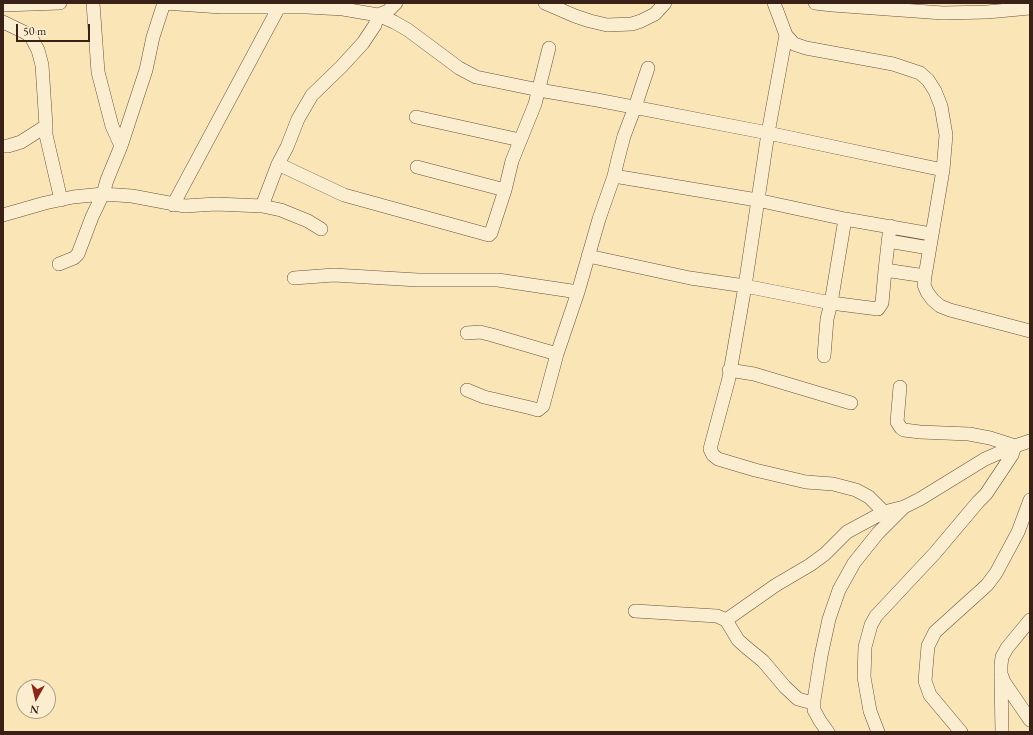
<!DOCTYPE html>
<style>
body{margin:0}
#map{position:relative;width:1033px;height:735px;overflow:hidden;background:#f9e5b6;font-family:"EB Garamond",serif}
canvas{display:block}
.frame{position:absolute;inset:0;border:4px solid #392117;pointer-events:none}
.north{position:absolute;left:16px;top:679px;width:40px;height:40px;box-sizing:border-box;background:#fbeed0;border:1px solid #ad9c86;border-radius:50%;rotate:188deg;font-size:11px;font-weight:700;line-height:16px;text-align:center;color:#392117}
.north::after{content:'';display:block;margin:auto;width:14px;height:18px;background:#8f2418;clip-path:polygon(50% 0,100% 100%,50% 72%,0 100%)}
.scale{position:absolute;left:16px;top:24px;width:74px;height:18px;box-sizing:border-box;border:2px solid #392117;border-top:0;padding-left:5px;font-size:12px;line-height:14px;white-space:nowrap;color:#392117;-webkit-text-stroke:3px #fbeed0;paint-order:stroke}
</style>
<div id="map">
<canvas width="1033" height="735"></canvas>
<div class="frame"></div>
<div class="north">N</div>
<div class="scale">50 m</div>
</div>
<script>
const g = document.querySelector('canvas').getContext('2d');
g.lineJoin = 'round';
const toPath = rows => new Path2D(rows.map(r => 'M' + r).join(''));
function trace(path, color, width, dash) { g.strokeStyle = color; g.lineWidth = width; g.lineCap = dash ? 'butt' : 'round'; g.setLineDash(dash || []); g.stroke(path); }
const minor = toPath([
 [93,3,98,72,112,126,121,146],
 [164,3,221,7,307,7,343,9,378,15,394,22,408,30,459,68,476,77,539,90,597,100,768,133,943,170],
 [545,3,575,16,590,21,607,25,632,24,641,21,655,14,665,3],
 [774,3,786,35,794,44,806,48,893,64,920,73,928,80,935,91,941,106,946,135,943,170,925,276,924,285,927,292,933,300,940,306,950,310,1030,331],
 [815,3,832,5,943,13,987,12,1030,8],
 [3,5,60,3],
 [3,22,26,33,31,37,38,50,42,65,46,126,21,142,8,146,3,146],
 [786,35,768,133,745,286,729,378,710,449,713,455,718,459,755,470,806,482,833,484,856,490,869,497,884,512],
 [416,117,520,140],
 [46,126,46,135,61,200],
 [278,164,344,195,489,235,491,233,505,190,512,161,535,104,549,48],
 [417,167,505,190],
 [614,176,757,200,845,219,931,234],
 [173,205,279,7],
 [262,206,278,164,287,147,298,119,312,95,341,67,363,43,375,25,378,15,388,11,396,3],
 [3,215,45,203,73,197,103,194,132,196,185,206,216,204,262,206,281,210,308,221,321,229],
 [890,226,885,270,925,276],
 [888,241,929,248],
 [588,256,690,278,745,286,831,303,845,219],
 [59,264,74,258,78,254,92,217,103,194,107,180,121,146,146,70,153,37,164,3],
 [294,278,334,275,418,280,498,280,578,292],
 [467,333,480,332,492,335,557,354],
 [824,356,827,319,831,303,878,309,882,303,885,270],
 [729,370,754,374,851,403],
 [467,390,484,397,531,408,538,410,543,406,557,354,578,292,599,219,614,176,618,159,624,136,635,107,648,68],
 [635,611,717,616,726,620,738,640,747,648,763,661,785,687,798,699,809,702,814,700],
 [726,620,776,585,810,565,825,554,847,532,884,512,904,507,920,499,985,459,1015,446,1030,441],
 [1030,620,1007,648,1002,657,1001,665,1001,674,1004,682,1030,720],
 [1001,678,1002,732],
 [828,732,820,721,814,710,814,700,821,656,829,619,839,590,854,563,878,533,904,507],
 [878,732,870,711,864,677,865,647,871,625,876,616,935,553,978,502,986,494,1012,455,1015,446,990,438,969,434,920,432,904,430,901,428,897,422,900,387],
 [961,732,930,695,925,681,928,646,935,632,987,585,996,573,1018,532,1030,500]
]);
trace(minor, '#69523f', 14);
trace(minor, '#fbeed0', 13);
</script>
